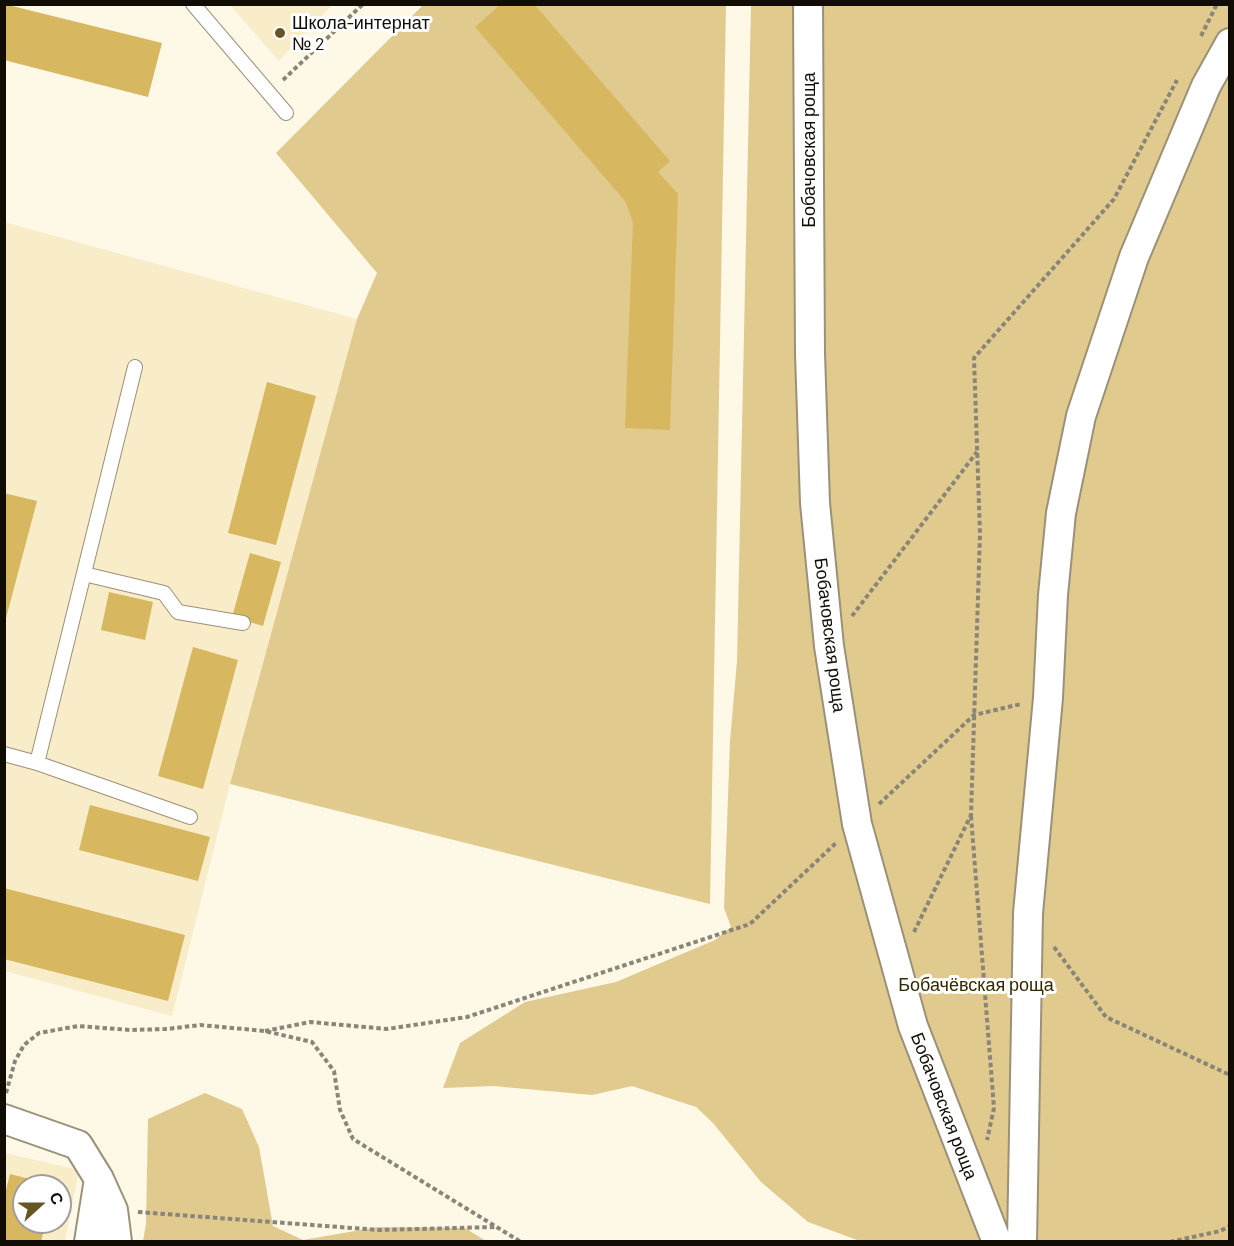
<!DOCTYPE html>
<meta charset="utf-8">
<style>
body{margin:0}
#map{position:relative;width:1234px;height:1246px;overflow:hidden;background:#fef8e7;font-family:Barlow,sans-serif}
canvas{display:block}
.frame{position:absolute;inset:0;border:6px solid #110d05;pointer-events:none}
.north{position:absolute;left:12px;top:1174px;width:60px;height:60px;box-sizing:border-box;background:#fff;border:2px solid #a09e9b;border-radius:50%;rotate:69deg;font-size:16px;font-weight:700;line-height:24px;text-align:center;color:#110d05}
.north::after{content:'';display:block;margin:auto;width:21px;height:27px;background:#675624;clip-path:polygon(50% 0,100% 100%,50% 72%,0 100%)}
</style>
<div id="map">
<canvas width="1234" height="1246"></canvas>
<div class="frame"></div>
<div class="north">С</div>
</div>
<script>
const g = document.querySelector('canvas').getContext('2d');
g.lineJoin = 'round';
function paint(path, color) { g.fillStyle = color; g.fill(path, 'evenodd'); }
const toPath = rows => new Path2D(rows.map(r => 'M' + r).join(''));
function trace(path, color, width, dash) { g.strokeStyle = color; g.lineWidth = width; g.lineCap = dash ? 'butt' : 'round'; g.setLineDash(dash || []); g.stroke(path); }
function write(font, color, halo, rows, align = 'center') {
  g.font = font + ' Barlow,sans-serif'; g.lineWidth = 6; g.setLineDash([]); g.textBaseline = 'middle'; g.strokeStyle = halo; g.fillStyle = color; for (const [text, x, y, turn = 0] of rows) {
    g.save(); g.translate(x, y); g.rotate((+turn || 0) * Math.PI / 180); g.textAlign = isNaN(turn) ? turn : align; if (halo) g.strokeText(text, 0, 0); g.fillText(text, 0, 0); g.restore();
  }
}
paint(toPath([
 [230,5,332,5,279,61],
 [4,222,357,319,230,784,172,1016,5,971],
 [5,1153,79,1170,65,1241,5,1242],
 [24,1186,60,1186,60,1222,24,1222]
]), '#f9ecc9');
paint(toPath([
 [423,5,726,5,710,904,230,784,357,319,377,273,276,153],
 [751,5,1229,5,1229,1241,860,1241,808,1222,761,1182,713,1123,696,1107,632,1086,592,1095,493,1086,443,1088,460,1043,525,1002,616,982,715,940,731,927,724,908,730,741,737,661],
 [205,1093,242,1109,259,1147,273,1226,303,1240,378,1227,465,1228,486,1241,143,1241,146,1224,148,1119]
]), '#e1ca8d');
paint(toPath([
 [4,4,162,43,148,97,4,60],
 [501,4,534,4,670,161,658,172,678,194,670,430,625,428,633,222,625,201,475,27],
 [267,382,316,396,276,545,228,533],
 [4,493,37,501,5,622,4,622],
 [250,553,281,562,263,626,232,617],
 [109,592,153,602,145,640,101,630],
 [193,647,238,660,203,789,158,776],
 [90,805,210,837,198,881,79,850],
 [4,888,185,935,168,1001,4,959],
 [10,1174,53,1185,24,1186,24,1222,46,1222,41,1242,4,1242,4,1198]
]), '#d7b860');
const lane = toPath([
 [193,4,286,113],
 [84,574,164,593,178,612,243,623],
 [4,754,37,763,190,817],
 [37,763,135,367]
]);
const street = toPath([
 [808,4,810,354,815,503,829,646,857,824,913,1026,997,1242],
 [4,1119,78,1145,99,1179,113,1210,117,1242],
 [89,1242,99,1179],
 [1022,1242,1028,913,1048,698,1053,595,1061,513,1081,416,1134,257,1206,86,1230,43]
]);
trace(lane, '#9b9178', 16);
trace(street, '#9b9178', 32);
trace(toPath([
 [1201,36,1217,4],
 [283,80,363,4],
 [852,616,977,452],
 [879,804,974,715,1021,704],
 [971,816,994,1108,987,1140],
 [914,932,971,815,980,534,974,358,1114,199,1177,80],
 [1054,947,1106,1017,1230,1075],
 [265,1031,310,1022,387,1029,467,1017,750,924,836,843],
 [6,1093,15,1061,24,1045,39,1033,78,1026,130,1030,167,1029,200,1025,265,1031,312,1042,334,1071,340,1110,353,1139,521,1242],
 [138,1212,379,1230,496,1227],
 [1170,1242,1220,1231,1230,1226]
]), '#8a8578', 4, [4.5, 3]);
trace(lane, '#fff', 14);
trace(street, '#fff', 28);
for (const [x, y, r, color] of [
 [280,33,6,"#675624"]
]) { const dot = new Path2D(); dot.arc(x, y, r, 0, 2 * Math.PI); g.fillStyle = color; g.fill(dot); trace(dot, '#fff', 2); }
write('18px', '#110d05', '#fff', [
 ["Школа-интернат",292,23],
 ["№ 2",292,44]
], 'left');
write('18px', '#110d05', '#fff', [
 ["Бобачовская роща",809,150,-90],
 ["Бобачовская роща",830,635,83],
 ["Бобачовская роща",944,1106,69]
]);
write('18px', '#342800', '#fff', [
 ["Бобачёвская роща",976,985]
]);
</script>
